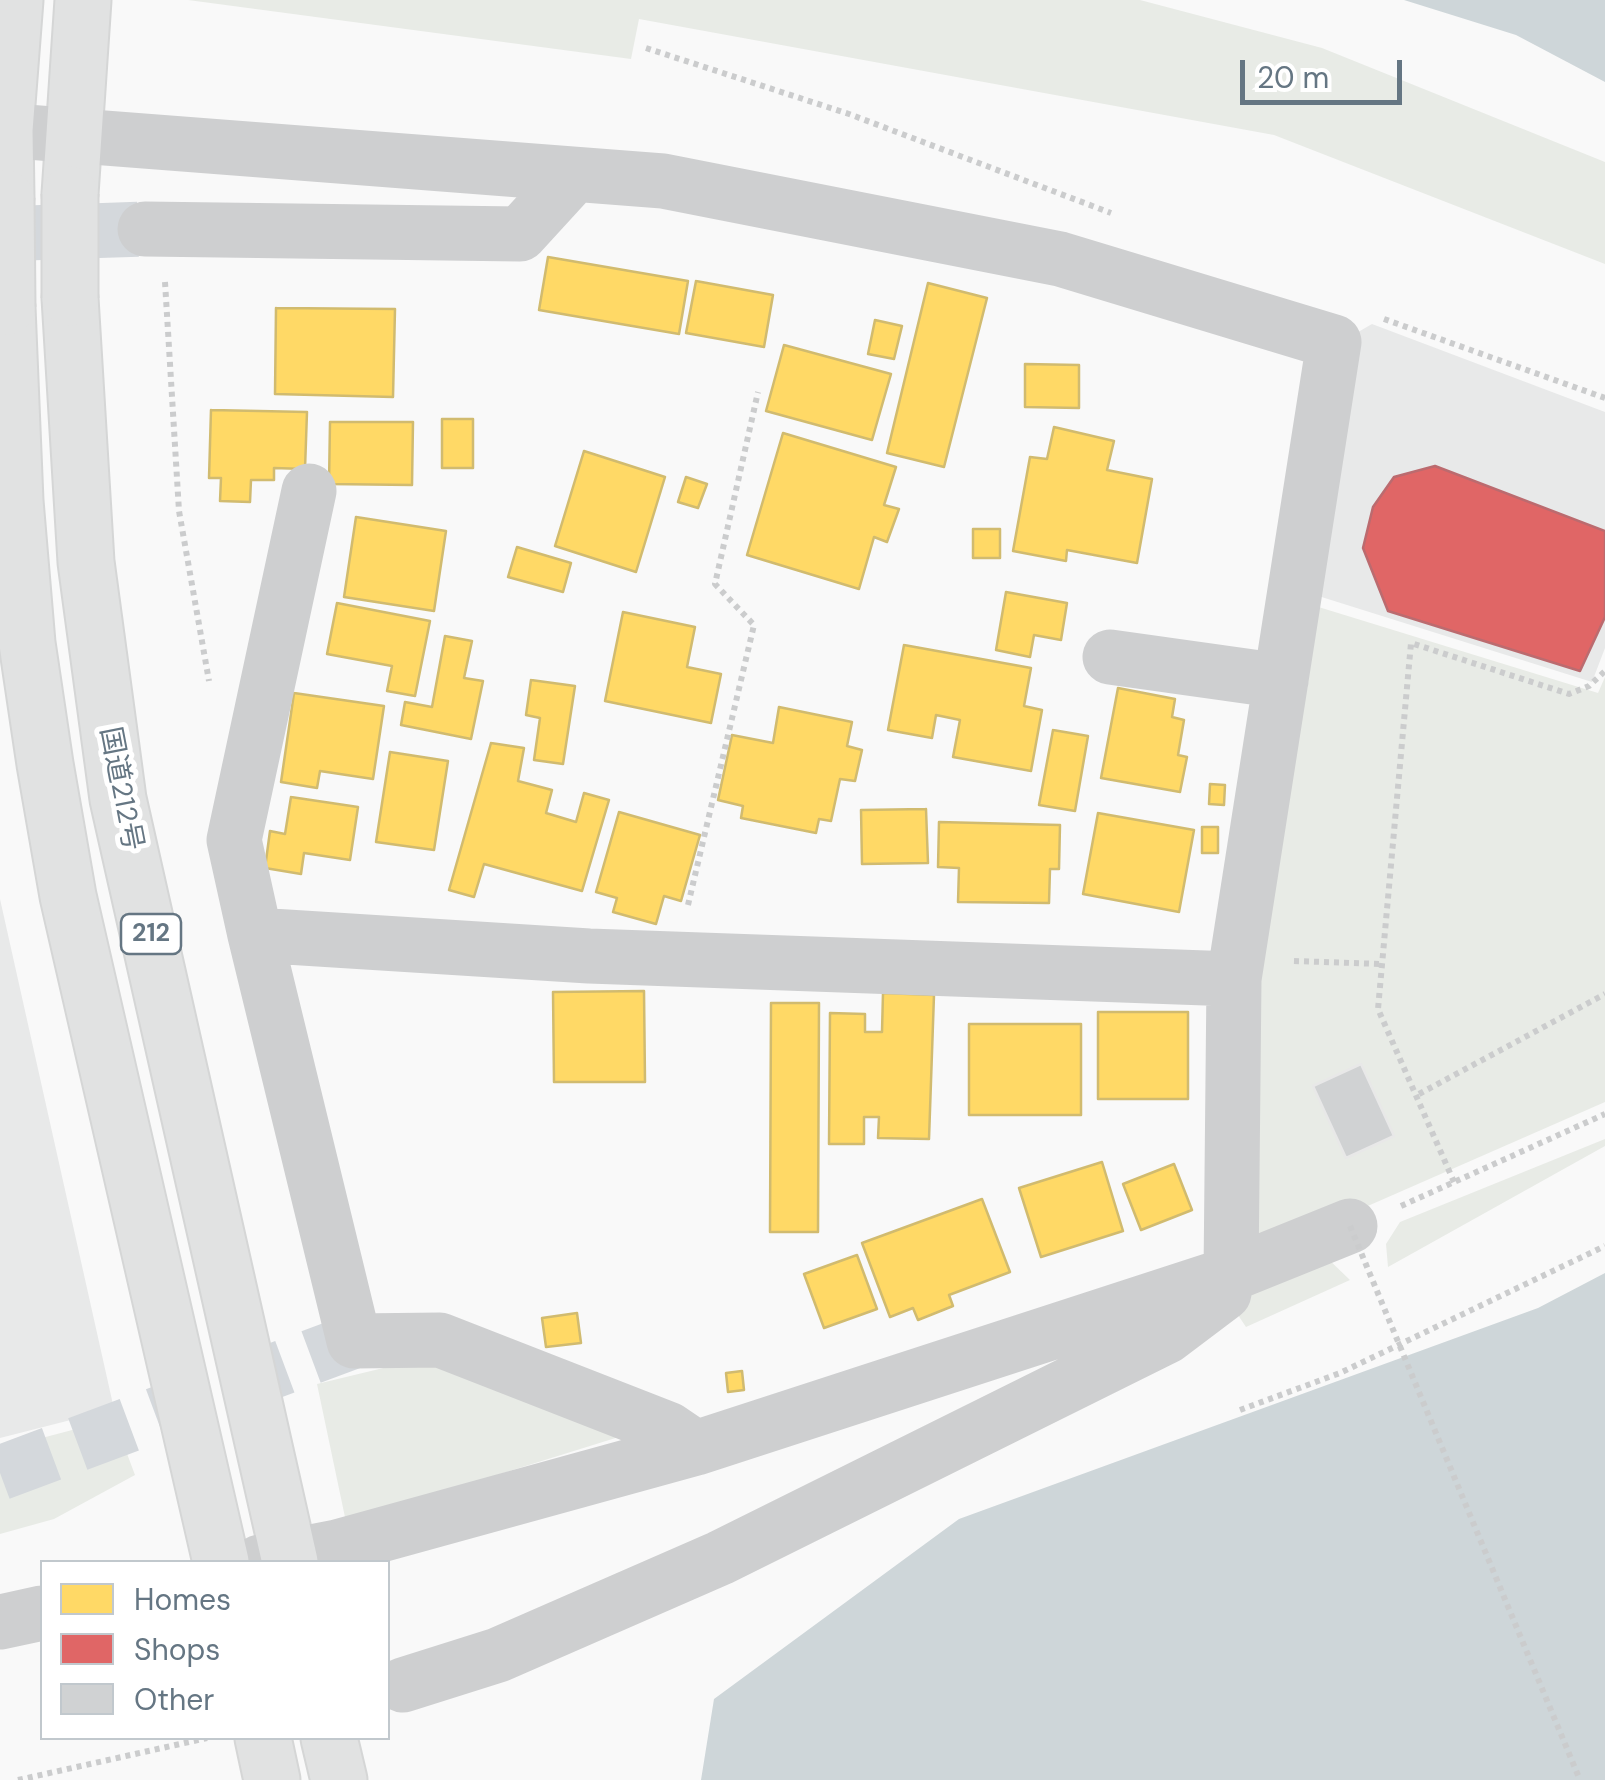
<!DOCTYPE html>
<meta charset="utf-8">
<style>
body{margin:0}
#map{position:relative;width:1605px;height:1780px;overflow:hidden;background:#f9f9f9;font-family:"DM Sans",sans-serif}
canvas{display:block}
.legend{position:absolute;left:40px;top:1560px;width:350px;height:180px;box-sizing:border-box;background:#fff;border:2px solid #c1c8cd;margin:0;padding:12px 18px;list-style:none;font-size:30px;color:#657683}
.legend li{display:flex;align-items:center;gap:20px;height:50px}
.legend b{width:50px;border:2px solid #c1c8cd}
.scale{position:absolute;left:1240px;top:60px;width:162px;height:45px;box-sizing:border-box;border:5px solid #657683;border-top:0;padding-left:12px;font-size:30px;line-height:35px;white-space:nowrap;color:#657683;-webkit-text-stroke:8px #fff;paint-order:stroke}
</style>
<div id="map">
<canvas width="1605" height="1780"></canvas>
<ul class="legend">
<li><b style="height:28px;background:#ffd966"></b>Homes</li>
<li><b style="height:28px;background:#e06666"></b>Shops</li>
<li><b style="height:28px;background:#d0d2d3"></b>Other</li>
</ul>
<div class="scale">20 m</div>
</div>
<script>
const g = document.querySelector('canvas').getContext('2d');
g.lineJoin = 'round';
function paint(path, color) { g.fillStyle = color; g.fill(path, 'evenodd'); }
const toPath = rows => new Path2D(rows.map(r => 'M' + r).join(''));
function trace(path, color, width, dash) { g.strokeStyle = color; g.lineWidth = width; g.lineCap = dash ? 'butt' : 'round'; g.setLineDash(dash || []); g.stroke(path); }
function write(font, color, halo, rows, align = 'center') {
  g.font = font + ' "DM Sans","Noto Sans JP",sans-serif'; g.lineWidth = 10; g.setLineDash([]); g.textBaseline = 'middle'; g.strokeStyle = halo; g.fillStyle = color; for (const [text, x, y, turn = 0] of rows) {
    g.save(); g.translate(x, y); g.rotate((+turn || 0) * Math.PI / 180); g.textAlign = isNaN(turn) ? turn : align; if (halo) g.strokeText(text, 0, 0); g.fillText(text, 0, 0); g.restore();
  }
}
paint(toPath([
 [1372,324,1605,412,1605,648,1592,682,1312,594,1353,335],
 [0,899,114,1409,0,1438]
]), '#e8e9e9');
paint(toPath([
 [188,0,1140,0,1322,48,1605,162,1605,264,1274,135,639,19,631,59],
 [1312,605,1598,693,1605,677,1605,1102,1240,1262,1254,949],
 [1605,1139,1605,1146,1388,1267,1386,1244,1400,1222],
 [1323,1254,1350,1280,1246,1327,1230,1303],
 [433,1356,638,1431,346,1522,317,1384],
 [114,1419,135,1475,54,1519,0,1534,0,1449]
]), '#e8ebe6');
paint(toPath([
 [1404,0,1605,0,1605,82,1516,35],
 [1605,1273,1605,1780,701,1780,714,1699,959,1519,1538,1308]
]), '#ced6d9');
const homes = toPath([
 [548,257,688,281,679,334,539,310,548,257],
 [696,281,773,295,764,347,686,333,696,281],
 [928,283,987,298,944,467,887,453,928,283],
 [276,308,395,309,393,397,275,394,276,308],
 [875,320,902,326,894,359,868,354,875,320],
 [784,345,891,374,872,440,766,411,784,345],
 [1025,364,1079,365,1079,408,1025,407,1025,364],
 [211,410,307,412,305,469,274,468,274,480,251,480,250,502,220,501,221,478,209,478,211,410],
 [442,419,473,419,473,468,442,468,442,419],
 [330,422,413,422,412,485,329,484,330,422],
 [1054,427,1114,441,1107,470,1152,479,1137,563,1067,550,1066,561,1013,551,1030,457,1047,459,1054,427],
 [783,433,896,467,884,505,899,509,887,542,874,537,859,589,747,555,783,433],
 [584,451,665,477,636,572,555,546,584,451],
 [686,477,707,484,698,508,678,502,686,477],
 [356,517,446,531,434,611,344,597,356,517],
 [973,529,1000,529,1000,558,973,558,973,529],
 [517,547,571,563,563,592,508,577,517,547],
 [1006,592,1067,603,1061,640,1034,635,1030,657,996,650,1006,592],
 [337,603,430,621,415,696,387,691,392,666,327,654,337,603],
 [623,612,695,627,687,667,721,674,711,723,605,701,623,612],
 [445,636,472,641,464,678,483,681,471,739,401,725,405,702,432,707,445,636],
 [904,645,1031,668,1024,706,1042,710,1031,771,953,757,960,720,936,715,932,738,888,730,904,645],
 [531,680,575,686,563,764,534,760,540,718,526,715,531,680],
 [1118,688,1175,699,1172,717,1184,720,1178,755,1187,757,1180,792,1101,778,1118,688],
 [294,693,384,706,373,779,320,771,317,788,281,782,294,693],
 [779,707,852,722,847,746,862,750,855,781,840,779,831,821,819,819,816,833,741,818,743,806,718,800,732,735,773,743,779,707],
 [1053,730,1088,736,1075,811,1039,805,1053,730],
 [491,743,524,748,518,781,552,790,546,813,576,822,584,793,609,800,582,891,484,864,474,897,449,890,491,743],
 [390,752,448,761,434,850,376,842,390,752],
 [1210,784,1225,785,1224,805,1209,804,1210,784],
 [291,797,358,807,350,860,304,853,301,874,265,868,270,831,285,834,291,797],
 [926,809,928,863,862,864,861,810,926,809],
 [619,812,700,835,681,901,664,896,656,924,613,912,617,898,596,892,619,812],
 [1098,813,1194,830,1179,912,1083,894,1098,813],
 [939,822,1060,825,1059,869,1050,869,1049,903,958,902,959,868,938,867,939,822],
 [1202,827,1218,827,1218,853,1202,853,1202,827],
 [644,991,645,1082,554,1082,553,992,644,991],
 [883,993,934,995,929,1139,878,1138,879,1117,864,1117,864,1144,829,1144,830,1013,865,1014,865,1032,882,1032,883,993],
 [771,1003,819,1003,818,1232,770,1232,771,1003],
 [1098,1012,1188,1012,1188,1099,1098,1099,1098,1012],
 [969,1024,1081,1024,1081,1115,969,1115,969,1024],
 [1102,1162,1123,1231,1041,1257,1019,1188,1102,1162],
 [1174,1164,1192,1210,1141,1230,1123,1184,1174,1164],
 [982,1199,1010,1272,949,1295,953,1306,918,1320,913,1308,890,1317,862,1243,982,1199],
 [857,1255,877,1309,824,1328,804,1274,857,1255],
 [577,1313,581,1343,546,1347,542,1318,577,1313],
 [742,1371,744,1390,728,1392,726,1373,742,1371]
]);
paint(homes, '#ffd966');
trace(homes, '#d1bb6f', 2.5);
const shops = toPath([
 [1435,466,1605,531,1605,617,1580,671,1388,611,1363,548,1373,507,1394,477,1435,466]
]);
paint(shops, '#e06666');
trace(shops, '#bb6b6f', 2.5);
const building = toPath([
 [1361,1064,1394,1136,1346,1158,1313,1086,1361,1064]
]);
paint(building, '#d0d2d3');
trace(building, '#e8e8e8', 2.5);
trace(toPath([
 [0,234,145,229],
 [0,1473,354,1341]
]), '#d4d8dc', 55, [55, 28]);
const highway = toPath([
 [70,194,83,0],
 [6,198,5,130,15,0],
 [70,298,86,562,118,799,290,1562],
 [7,307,15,501,27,643,45,764,68,896,221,1562],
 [263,1738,272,1780],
 [329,1738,339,1780]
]);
trace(highway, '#d5d6d6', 59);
trace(toPath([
 [646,48,849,114,1111,213],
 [165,282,179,511,209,681],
 [1384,319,1605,398],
 [688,905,754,625,715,584,758,392],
 [1294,961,1382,964],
 [1419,1094,1605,994],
 [1454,1182,1378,1009,1411,643,1569,694,1589,686,1605,671],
 [1401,1206,1605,1114],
 [1240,1410,1340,1373,1605,1246],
 [18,1780,207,1738]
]), '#cbcccd', 6, [5, 5]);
trace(toPath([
 [0,130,663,181,1060,259,1334,342,1234,979,1231,1274],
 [145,229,520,234,574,175],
 [1110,657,1281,681],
 [255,935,234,840,309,491],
 [696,1448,668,1429,440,1340,354,1341,255,935,589,956,1234,979],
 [260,1562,337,1547,696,1448,1231,1274,1350,1226],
 [0,1622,42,1613],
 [403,1685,498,1655,720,1558,1167,1336,1224,1293]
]), '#cecfd0', 55);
trace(highway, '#e1e2e2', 55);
const highwayBridge = toPath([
 [70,194,70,298],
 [6,198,7,307]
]);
trace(highwayBridge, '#d5d6d6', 59, []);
trace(toPath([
 [1350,1226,1580,1780]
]), '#cbcccd', 6, [5, 5]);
trace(highwayBridge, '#e1e2e2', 55);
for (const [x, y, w] of [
 [151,934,60]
]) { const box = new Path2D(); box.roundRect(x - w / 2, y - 20, w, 40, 8); g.fillStyle = '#fff'; g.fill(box); trace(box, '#657683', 2.5); }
write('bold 25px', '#657683', null, [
 ["212",151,934]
]);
write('28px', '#657683', '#fff', [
 ["国道212号",120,789,79]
]);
</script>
